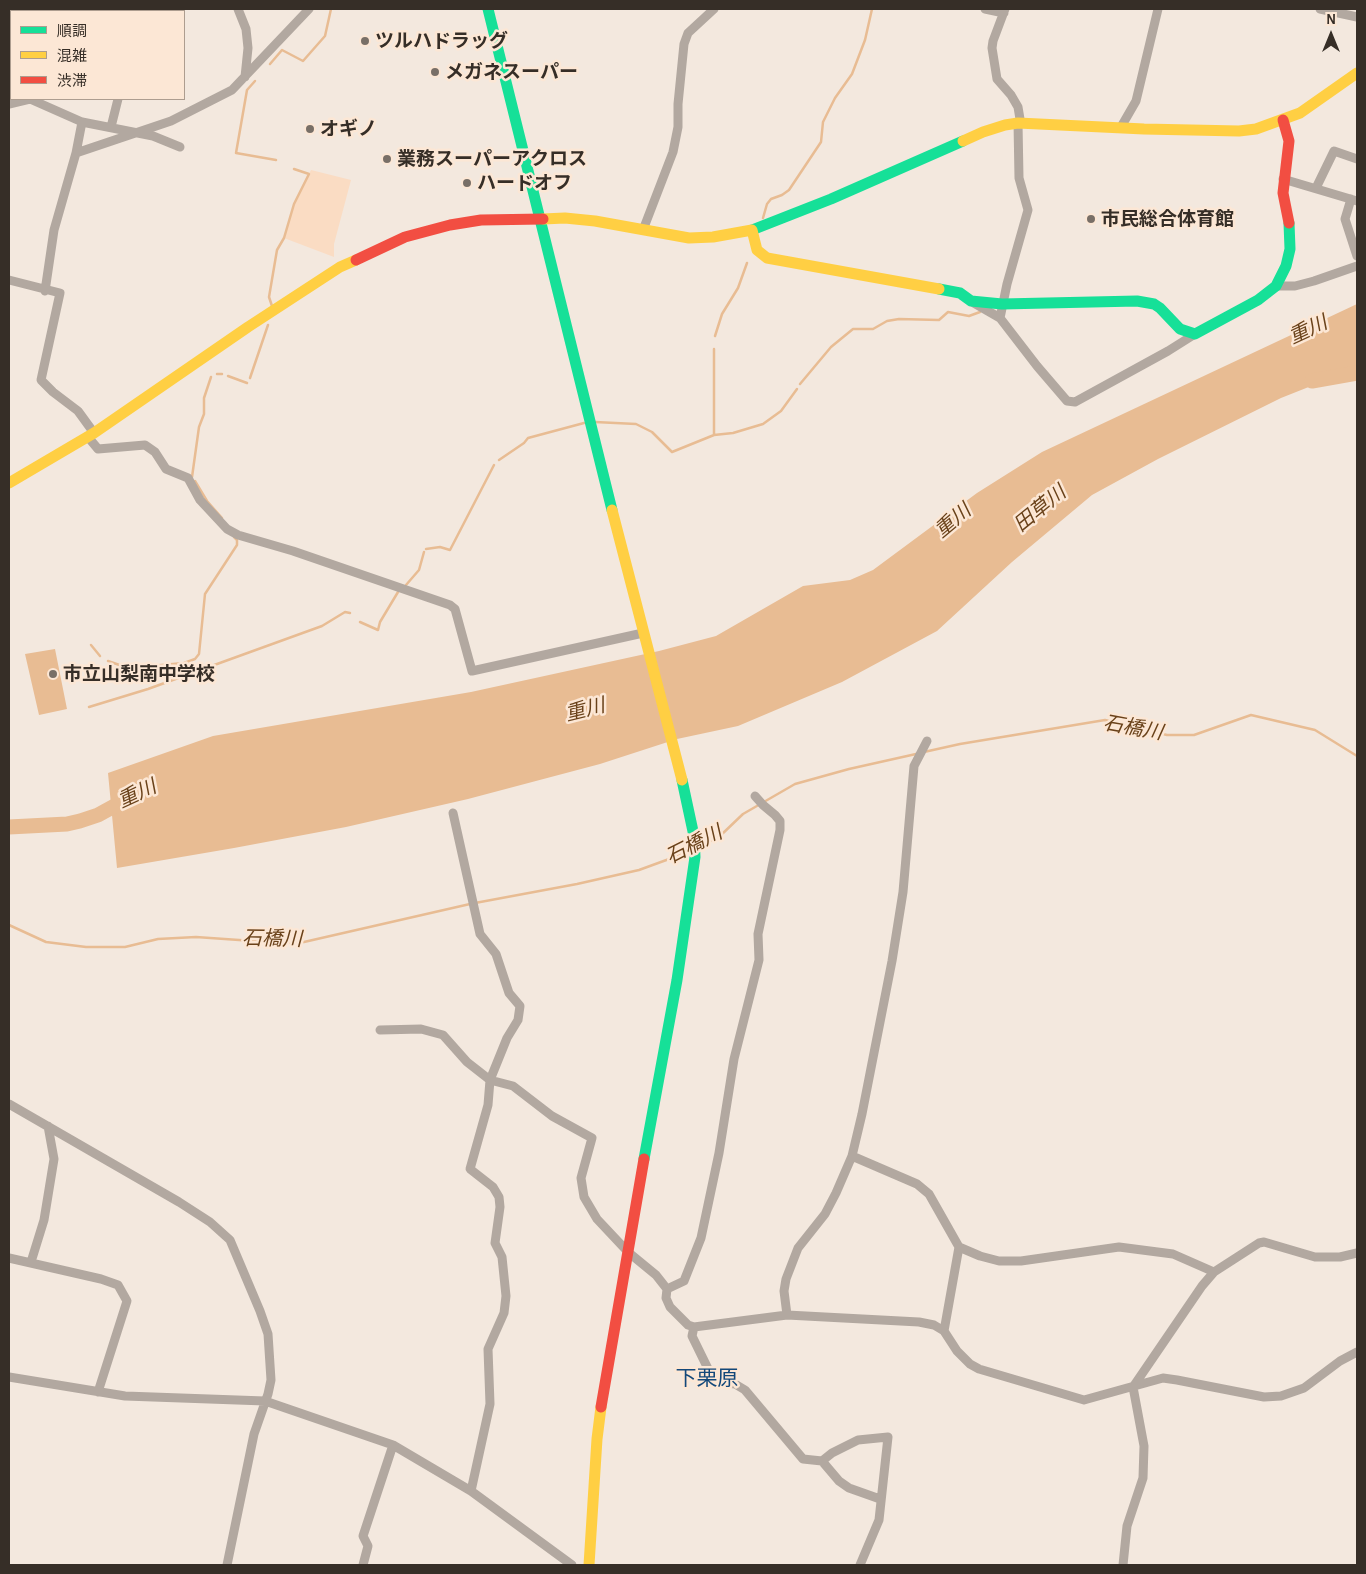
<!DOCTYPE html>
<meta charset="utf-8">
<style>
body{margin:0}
#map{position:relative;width:1366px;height:1574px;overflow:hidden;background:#f3e8de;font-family:"Alegreya Sans","Noto Sans JP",sans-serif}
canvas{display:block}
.frame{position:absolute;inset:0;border:10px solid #362e27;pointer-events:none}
.legend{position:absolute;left:10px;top:10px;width:175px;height:90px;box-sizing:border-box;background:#fce7d5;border:1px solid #ad9d8f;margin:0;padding:6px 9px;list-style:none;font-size:15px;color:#362e27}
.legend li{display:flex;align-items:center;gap:10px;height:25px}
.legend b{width:25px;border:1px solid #ad9d8f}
.north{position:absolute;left:1306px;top:10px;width:50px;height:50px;-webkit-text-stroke:4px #fce7d5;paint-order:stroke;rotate:0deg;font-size:14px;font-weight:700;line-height:20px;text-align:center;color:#362e27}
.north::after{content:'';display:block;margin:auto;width:18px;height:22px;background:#362e27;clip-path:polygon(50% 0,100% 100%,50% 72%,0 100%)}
</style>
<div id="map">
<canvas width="1366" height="1574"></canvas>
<div class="frame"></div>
<ul class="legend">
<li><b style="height:6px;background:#16e098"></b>順調</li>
<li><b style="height:6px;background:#ffcf43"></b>混雑</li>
<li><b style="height:6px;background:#f24e42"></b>渋滞</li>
</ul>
<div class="north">N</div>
</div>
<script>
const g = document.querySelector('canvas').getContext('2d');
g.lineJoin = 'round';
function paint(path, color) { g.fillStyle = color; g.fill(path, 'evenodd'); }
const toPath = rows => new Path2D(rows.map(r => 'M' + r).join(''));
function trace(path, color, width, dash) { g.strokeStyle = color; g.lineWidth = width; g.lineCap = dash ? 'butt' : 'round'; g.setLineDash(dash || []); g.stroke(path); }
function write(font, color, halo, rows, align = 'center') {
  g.font = font + ' "Alegreya Sans","Noto Sans JP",sans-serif'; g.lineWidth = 5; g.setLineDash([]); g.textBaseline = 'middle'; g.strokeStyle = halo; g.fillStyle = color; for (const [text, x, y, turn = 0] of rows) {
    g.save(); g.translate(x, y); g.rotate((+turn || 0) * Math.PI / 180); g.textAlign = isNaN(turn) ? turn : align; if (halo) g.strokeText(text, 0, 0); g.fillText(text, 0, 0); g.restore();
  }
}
paint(toPath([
 [311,170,351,180,334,244,334,257,284,238,294,204]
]), '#fadcc3');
paint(toPath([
 [1357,304,1357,369,1354,369,1281,398,1158,459,1092,495,1012,562,937,631,842,682,738,726,677,739,600,764,468,799,346,827,234,848,117,868,108,773,213,736,471,692,659,651,716,636,803,586,850,580,873,570,977,493,1042,452],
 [55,649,67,709,39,715,25,654]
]), '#e8bc93');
trace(toPath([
 [270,64,282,50,303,61,325,36,331,9],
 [255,81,247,90,236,153,276,160],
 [763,218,767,204,771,199,782,195,789,190,821,142,823,122,835,98,852,74,865,40,872,9],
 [272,306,269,297,277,250,284,238,294,204,309,174,294,169],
 [715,336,722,314,738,288,747,263],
 [217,374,222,374],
 [228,376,247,383],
 [250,378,268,325],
 [800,384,831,347,853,329,873,329,887,321,899,319,939,320,948,312,969,316,980,312],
 [595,422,636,424,652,432,672,452,714,435,714,349],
 [714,435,733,433,763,424,781,411,797,389],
 [499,460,524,443,528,438,584,423],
 [192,477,199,427,204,414,204,398,211,377],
 [195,481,207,501,222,518],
 [426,549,440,547,450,550,494,465],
 [406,585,419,570,424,552],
 [360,622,378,630,380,622,398,592],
 [91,645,100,656],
 [108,661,128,668,184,663,195,659,199,654,205,594,237,545,237,540,234,537],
 [89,707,148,689,322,626,345,612,350,613],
 [924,752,960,744,1105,720,1167,735,1194,735,1251,715,1315,730,1357,756],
 [698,848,720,836,743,814,795,784,849,769,916,754],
 [475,903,577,884,639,870,691,851],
 [9,925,46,942,86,947,125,947,158,939,196,937,282,943,304,942,470,904]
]), '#e8bc93', 2.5);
trace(toPath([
 [1312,381,1357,373],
 [9,827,67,824,80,821,98,815,129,798]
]), '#e8bc93', 15);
trace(toPath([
 [34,9,58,11],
 [238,9,246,29,248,48,245,77],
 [985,9,1004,13],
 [1320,9,1357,17],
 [130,11,130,9],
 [9,104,30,99,82,122,153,136,180,147],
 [111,127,118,99],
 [1121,127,1136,101,1158,9],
 [76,153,82,122],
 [1283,179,1357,201],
 [1316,188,1334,151,1357,159],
 [1351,199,1345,219,1357,256],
 [643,230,673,152,678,127,678,104,684,44,688,33,714,9],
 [9,280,60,293,41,380,53,392,78,411,94,433],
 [1276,286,1295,286,1314,281,1357,266],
 [45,291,54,230,76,153,171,121,232,90,309,9],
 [974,303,1000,318,1037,366,1067,401,1075,402,1168,351,1195,334],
 [1000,318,1007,284,1028,210,1019,178,1018,123,1020,119,1018,107,1011,95,997,79,992,48,993,41,1005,9],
 [88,437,98,449,145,445,155,452,166,469,188,478,200,500,227,529,238,535,293,551,450,605,455,609,472,671,643,633],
 [453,813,480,934,496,954,509,993,520,1006,518,1020,507,1038,490,1080,488,1105,470,1169,493,1187,499,1197,500,1207,495,1243,502,1257,506,1296,504,1313,488,1349,490,1404,471,1491],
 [380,1030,421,1029,443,1035,467,1062,490,1080,513,1086,552,1116,592,1138,581,1178,584,1197,597,1219,628,1252,656,1275,667,1289,666,1298,670,1307,688,1325,694,1327,787,1315,919,1322,934,1325,944,1331,957,1351,970,1364,979,1369,1084,1400,1163,1378,1177,1380,1264,1397,1281,1396,1304,1388,1340,1361,1357,1352],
 [9,1104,179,1202,210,1222,230,1240,260,1311,268,1334,271,1380,268,1394,254,1434,227,1565],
 [852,1156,917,1184,929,1194,959,1247,980,1256,999,1261,1021,1261,1119,1247,1173,1254,1214,1272],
 [9,1258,101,1279,118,1285,127,1301,98,1392],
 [31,1262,44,1220,54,1159,48,1126],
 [667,1289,684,1281,701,1238,719,1153,734,1059,759,960,758,934,780,830,780,821,775,815,763,805,755,796],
 [787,1315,784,1291,786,1279,798,1248,825,1214,836,1193,852,1156,862,1114,892,961,903,892,914,766,927,741],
 [694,1327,692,1336,714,1381,735,1384,745,1390,803,1459,822,1461,832,1453,858,1440,888,1437,879,1520,860,1565],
 [944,1331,959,1247],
 [9,1377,125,1396,265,1401,393,1445,471,1491,572,1565],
 [822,1461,839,1481,849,1488,880,1499],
 [363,1565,368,1546,363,1536,393,1445],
 [1123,1565,1127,1526,1143,1478,1144,1446,1133,1387,1202,1286,1214,1272,1259,1243,1264,1242,1315,1257,1340,1257,1357,1253]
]), '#b2a8a0', 9);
trace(toPath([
 [488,9,612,510],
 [752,230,831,199,963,141],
 [939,289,960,293,971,301,1002,304,1137,301,1154,304,1160,308,1180,329,1195,334,1258,300,1276,286,1286,266,1290,249,1289,223],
 [644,1159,677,980,695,857,694,836,682,780]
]), '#16e098', 11);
trace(toPath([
 [963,141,983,132,1005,125,1018,123,1144,129,1239,131,1256,129,1300,113,1357,73],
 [543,219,565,218,595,221,689,238,713,237,752,230,757,250,767,258,939,289],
 [9,483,94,433,248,327,340,267,356,260],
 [612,510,682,780],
 [589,1565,597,1439,601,1407]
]), '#ffcf43', 11);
trace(toPath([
 [1283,120,1289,141,1283,193,1289,223],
 [356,260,405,237,450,225,481,220,543,219],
 [601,1407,644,1159]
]), '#f24e42', 11);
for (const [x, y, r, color] of [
 [365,41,5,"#786f67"],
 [435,72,5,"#786f67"],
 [310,129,5,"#786f67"],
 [387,159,5,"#786f67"],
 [467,183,5,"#786f67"],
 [1091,219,5,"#786f67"],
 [53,674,5,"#786f67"]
]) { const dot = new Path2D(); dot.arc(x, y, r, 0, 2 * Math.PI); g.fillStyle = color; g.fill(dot); trace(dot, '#fce7d5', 2); }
write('bold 19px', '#362e27', '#fce7d5', [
 ["ツルハドラッグ",375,41],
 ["メガネスーパー",445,72],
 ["オギノ",320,129],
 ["業務スーパーアクロス",397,159],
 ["ハードオフ",477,183],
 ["市民総合体育館",1101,219],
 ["市立山梨南中学校",63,674]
], 'left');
write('italic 20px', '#6a421a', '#fce7d5', [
 ["重川",1308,330,-25],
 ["田草川",1040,509,-39],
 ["重川",953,521,-40],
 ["重川",585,710,-14],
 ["石橋川",1133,728,10],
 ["重川",137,794,-25],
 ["石橋川",694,845,-27],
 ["石橋川",272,939,1]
]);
write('21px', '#13487a', '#fce7d5', [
 ["下栗原",707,1379]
]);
</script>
